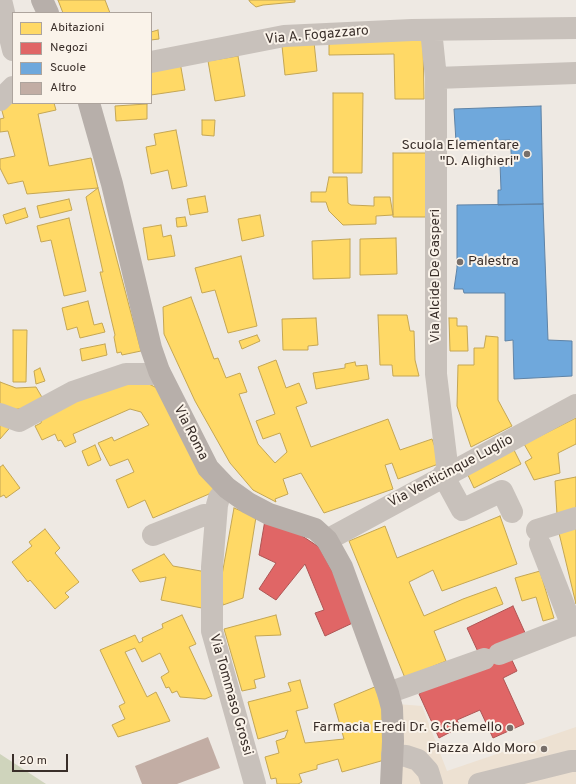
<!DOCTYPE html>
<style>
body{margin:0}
#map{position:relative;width:576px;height:784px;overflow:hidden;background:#eee9e3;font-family:Overpass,sans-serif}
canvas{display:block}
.legend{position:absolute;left:12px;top:12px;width:140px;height:92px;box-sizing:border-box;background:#faf3ea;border:1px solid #ada49d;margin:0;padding:5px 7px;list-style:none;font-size:12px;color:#392e29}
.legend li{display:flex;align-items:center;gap:8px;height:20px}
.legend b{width:20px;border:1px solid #ada49d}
.scale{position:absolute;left:12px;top:754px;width:56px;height:18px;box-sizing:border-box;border:2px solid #392e29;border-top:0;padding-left:5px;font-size:12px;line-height:14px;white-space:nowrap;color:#392e29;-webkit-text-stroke:3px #faf3ea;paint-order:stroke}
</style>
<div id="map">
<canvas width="576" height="784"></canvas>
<ul class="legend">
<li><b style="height:11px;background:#ffd966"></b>Abitazioni</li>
<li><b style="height:11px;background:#e06666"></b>Negozi</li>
<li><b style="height:11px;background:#6fa8dc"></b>Scuole</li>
<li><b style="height:11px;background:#c2ada4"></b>Altro</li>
</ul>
<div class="scale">20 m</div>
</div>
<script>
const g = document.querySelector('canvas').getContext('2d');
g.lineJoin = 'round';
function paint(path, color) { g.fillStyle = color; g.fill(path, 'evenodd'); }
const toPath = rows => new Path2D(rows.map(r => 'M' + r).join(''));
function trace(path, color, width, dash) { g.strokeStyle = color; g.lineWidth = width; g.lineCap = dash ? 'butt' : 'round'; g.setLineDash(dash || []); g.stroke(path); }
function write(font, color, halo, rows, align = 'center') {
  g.font = font + ' Overpass,sans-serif'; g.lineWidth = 4; g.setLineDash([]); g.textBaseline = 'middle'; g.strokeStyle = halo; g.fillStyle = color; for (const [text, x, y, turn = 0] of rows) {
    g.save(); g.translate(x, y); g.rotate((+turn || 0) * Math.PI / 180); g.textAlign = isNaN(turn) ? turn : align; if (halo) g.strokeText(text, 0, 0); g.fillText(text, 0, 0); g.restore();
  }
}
paint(toPath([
 [0,754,46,784,0,784]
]), '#cfd4bc');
paint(toPath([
 [397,704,422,706,447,771,576,727,576,784,397,784]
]), '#ede1d2');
const homes = toPath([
 [58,0,105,0,110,13,63,13,58,0],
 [249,0,295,0,295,2,263,5,256,7,250,2,249,0],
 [158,30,159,39,151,40,151,32,158,30],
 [423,38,424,99,395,99,394,54,329,55,329,40,423,38],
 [314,42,317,71,285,75,282,46,314,42],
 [238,56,245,96,215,101,208,61,238,56],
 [180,62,185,90,151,95,151,67,180,62],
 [13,92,13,103,54,103,56,110,38,114,49,166,91,158,98,188,27,194,23,181,8,184,0,168,0,159,15,156,8,131,0,132,0,119,4,118,0,104,13,92],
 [333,93,363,93,362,173,333,173,333,93],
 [147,104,147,119,116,121,115,106,147,104],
 [202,120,215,120,214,136,202,135,202,120],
 [176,130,187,186,172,189,168,170,151,174,146,147,156,145,154,134,176,130],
 [393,153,426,153,426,217,393,217,393,153],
 [329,177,347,177,348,203,351,205,374,206,374,197,390,197,393,215,376,216,376,224,343,225,329,211,326,202,311,202,311,192,326,192,329,177],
 [98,188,141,351,122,355,121,352,117,353,114,337,115,335,100,272,103,272,86,197,98,188],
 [205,196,208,212,190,215,187,199,205,196],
 [69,199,72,210,40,218,37,206,69,199],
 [25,208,28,217,6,224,3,215,25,208],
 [260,215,264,236,242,241,238,219,260,215],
 [185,217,187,226,177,227,176,218,185,217],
 [69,218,86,291,64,296,51,240,41,242,37,226,69,218],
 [161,225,163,237,171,235,175,256,148,260,143,228,161,225],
 [396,238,397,274,360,275,360,239,396,238],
 [350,239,350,278,313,279,312,241,350,239],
 [241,256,257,326,228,333,215,290,202,293,195,268,241,256],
 [191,297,214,359,218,358,226,378,240,373,247,392,239,394,258,444,275,463,287,452,280,433,263,439,256,421,275,414,258,367,276,360,286,388,299,383,307,403,296,407,311,447,388,419,400,450,432,439,441,463,398,479,392,463,385,465,393,489,324,513,301,473,283,479,288,494,275,499,276,502,253,490,230,463,195,401,164,334,163,307,191,297],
 [88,301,94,325,102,323,105,332,80,338,77,327,67,330,62,308,88,301],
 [378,315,407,315,410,331,414,331,415,360,419,376,393,376,392,365,380,365,378,315],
 [316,318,318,345,308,346,308,350,283,350,282,319,316,318],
 [449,318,457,318,457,326,467,326,468,351,450,351,449,318],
 [13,330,27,330,26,382,13,382,13,330],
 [257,335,260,341,242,349,239,341,257,335],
 [486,336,498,337,498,400,512,426,471,447,457,406,458,365,474,365,474,348,484,348,486,336],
 [105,344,107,355,82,361,80,349,105,344],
 [355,362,356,366,367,365,369,379,316,389,313,373,345,368,345,364,355,362],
 [40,368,45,381,36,384,34,371,40,368],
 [124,381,149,384,167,393,216,491,153,518,145,500,128,508,116,480,134,472,128,459,110,466,98,443,112,437,114,441,149,425,141,412,130,409,73,434,76,442,65,447,61,440,58,441,55,434,42,440,35,426,41,423,43,414,124,381],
 [0,382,16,388,36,387,43,399,25,408,5,411,0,410,0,382],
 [0,418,14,423,0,439,0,418],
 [576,418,576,444,558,453,560,473,534,480,525,462,532,458,524,444,576,418],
 [95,445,101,460,88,466,82,451,95,445],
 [514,450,521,464,474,488,467,473,514,450],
 [3,465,20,488,6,498,4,495,0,497,0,467,3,465],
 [576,477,576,511,557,515,555,481,576,477],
 [234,508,256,517,243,598,223,605,220,586,234,508],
 [500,516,517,564,442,591,433,570,409,582,424,616,463,599,496,587,503,604,434,631,446,661,405,678,349,541,385,526,397,558,500,516],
 [576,528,576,604,559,533,576,528],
 [45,529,60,548,55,553,79,582,65,593,69,597,55,609,30,580,28,582,12,562,32,546,29,542,45,529],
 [164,554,173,566,212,573,212,610,161,600,166,577,140,582,132,570,164,554],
 [540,571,554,618,543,621,536,597,522,601,515,578,540,571],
 [182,615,196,644,189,647,212,696,205,699,180,697,177,691,172,693,169,687,166,688,161,677,169,672,160,653,142,662,135,648,125,652,147,697,156,692,170,721,118,737,112,725,125,719,119,706,125,703,100,650,135,635,139,643,143,641,142,638,163,628,162,624,182,615],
 [276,615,281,635,255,636,265,677,254,680,256,688,242,691,224,629,276,615],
 [300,680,308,708,296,711,305,743,344,739,334,704,377,686,386,720,388,759,342,772,338,759,317,765,317,769,299,774,302,782,298,784,277,784,276,778,271,779,265,757,279,753,276,741,285,738,288,730,258,739,248,702,291,691,288,683,300,680]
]);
paint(homes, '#ffd966');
trace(homes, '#c4a654', 1);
const shops = toPath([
 [265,520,293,530,319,547,359,620,325,636,315,613,324,610,305,564,276,600,259,589,276,563,259,555,265,520],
 [513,606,526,635,510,656,517,671,503,678,524,724,493,738,480,710,457,720,460,727,439,738,419,694,479,654,467,628,513,606]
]);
paint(shops, '#e06666');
trace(shops, '#ae5554', 1);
const schools = toPath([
 [541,106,543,204,498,205,498,190,501,190,500,163,512,163,510,140,456,142,454,109,541,106],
 [543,204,548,340,572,341,572,376,514,379,513,340,505,341,505,293,464,293,463,289,454,289,457,268,457,205,543,204]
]);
paint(schools, '#6fa8dc');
trace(schools, '#5f83a6', 1);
paint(toPath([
 [208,737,220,768,177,784,142,784,135,766]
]), '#c2ada4');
trace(toPath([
 [1,0,13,50],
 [431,30,436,78,436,374,448,473],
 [151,62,284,36,412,30,576,28],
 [436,78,576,73],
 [0,100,13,87],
 [0,414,19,421,73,392,126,374,152,374,159,371],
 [443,475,462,510,502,491,512,512],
 [227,488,219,498,217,505,212,567,212,631,255,784],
 [537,530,576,518],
 [153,535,204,515,216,516],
 [327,540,576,405],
 [540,544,572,626],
 [499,654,576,624],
 [388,693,484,659],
 [392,755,406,756,418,760,428,771,432,784],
 [479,784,571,761,576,761]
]), '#c8c1bb', 22);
trace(toPath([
 [42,0,48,13],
 [89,103,112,184,151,348,159,371,208,468,227,488,248,503,269,514,315,529,327,540,342,567,388,693,392,708,393,741,391,784]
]), '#b7afaa', 22);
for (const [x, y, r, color] of [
 [527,154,4,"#786f6a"],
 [460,262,4,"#786f6a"],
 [510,728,4,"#786f6a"],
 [544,749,4,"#786f6a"]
]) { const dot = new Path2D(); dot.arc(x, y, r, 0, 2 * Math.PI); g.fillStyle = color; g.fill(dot); trace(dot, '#faf3ea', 1.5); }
write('14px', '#392e29', '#faf3ea', [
 ["Via A. Fogazzaro",317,36,-5],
 ["Via Alcide De Gasperi",436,276,-90],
 ["Via Roma",190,433,63],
 ["Via Venticinque Luglio",451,472,-28],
 ["Via Tommaso Grossi",230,695,74]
]);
write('14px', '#392e29', '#faf3ea', [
 ["Scuola Elementare",519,146],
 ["\"D. Alighieri\"",519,162],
 ["Palestra",468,262,"left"],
 ["Farmacia Eredi Dr. G.Chemello",502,728],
 ["Piazza Aldo Moro",536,749]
], 'right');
</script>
